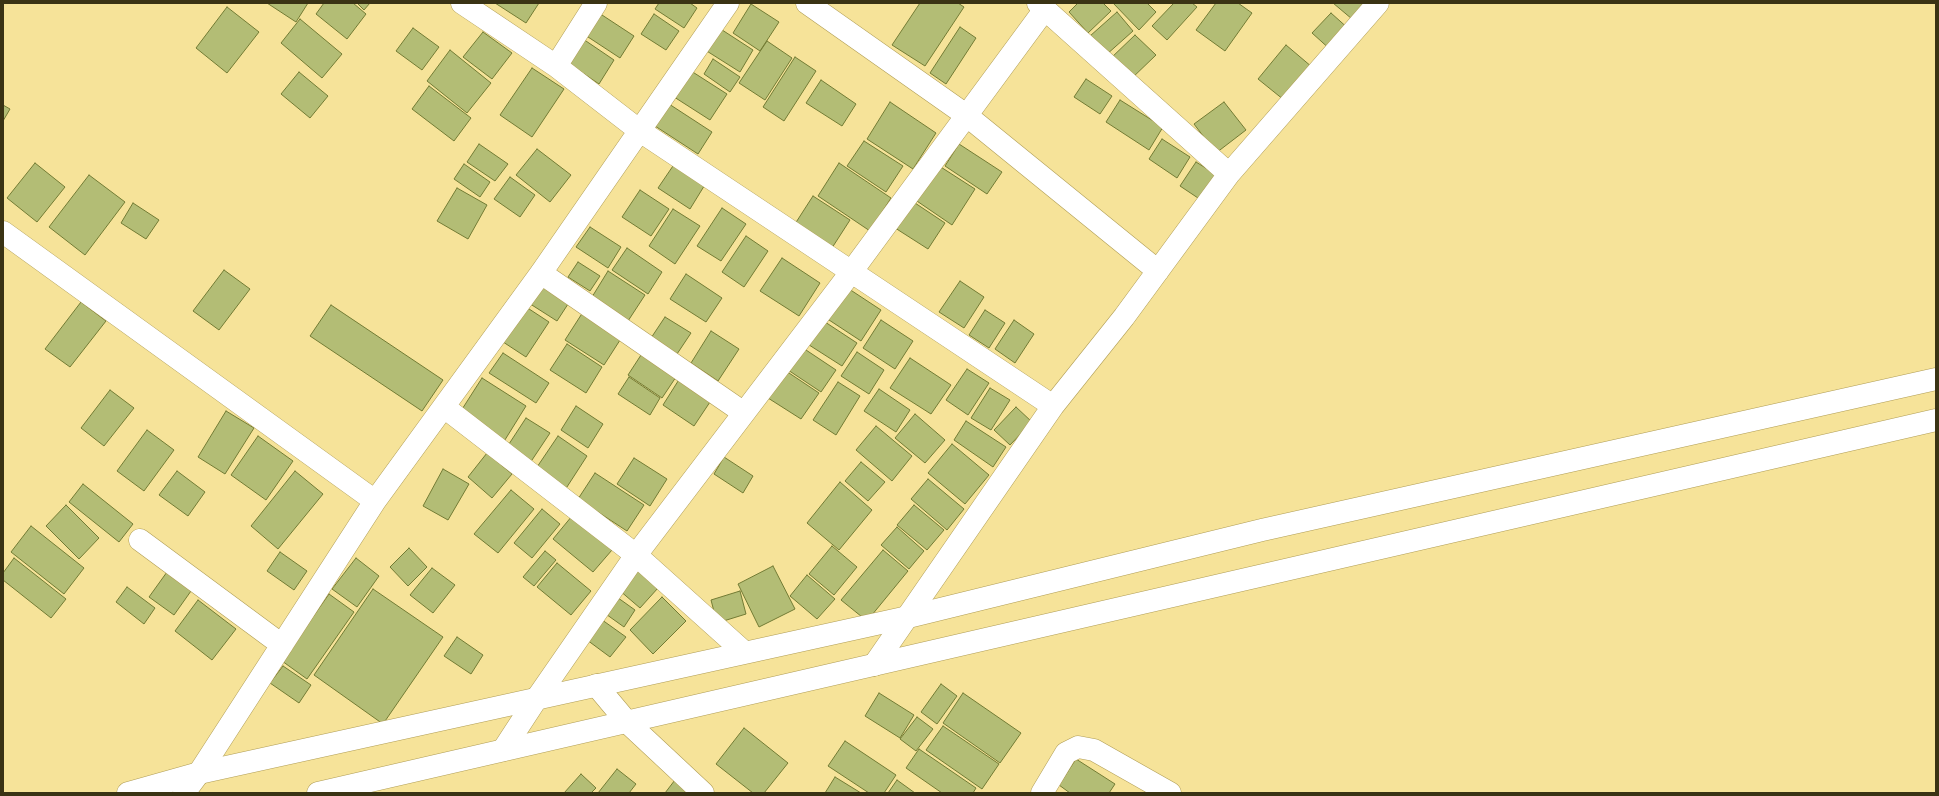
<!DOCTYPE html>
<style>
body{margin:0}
#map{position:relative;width:1939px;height:796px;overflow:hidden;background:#f6e399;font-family:"Asap Condensed",sans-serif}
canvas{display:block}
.frame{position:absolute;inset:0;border:4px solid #3a3314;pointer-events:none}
</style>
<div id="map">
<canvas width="1939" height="796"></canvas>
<div class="frame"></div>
</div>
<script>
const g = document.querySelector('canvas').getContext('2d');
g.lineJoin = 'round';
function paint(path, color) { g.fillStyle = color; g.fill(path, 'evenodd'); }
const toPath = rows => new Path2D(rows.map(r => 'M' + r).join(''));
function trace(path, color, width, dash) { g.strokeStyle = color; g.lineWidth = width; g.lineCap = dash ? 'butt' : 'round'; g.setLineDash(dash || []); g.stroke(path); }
const building = toPath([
 [267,3,308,3,296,22,267,3],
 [324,3,353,3,366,14,347,39,316,14,324,3],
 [357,3,370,3,364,10,357,3],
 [495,3,539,3,526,23,495,3],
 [659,3,690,3,697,8,684,28,655,9,659,3],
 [920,3,958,3,964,7,925,66,892,45,920,3],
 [1078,3,1103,3,1111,11,1088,33,1069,12,1078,3],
 [1113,3,1147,3,1156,12,1139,30,1113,3],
 [1174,3,1192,3,1197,7,1167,40,1152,26,1174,3],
 [1216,3,1238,3,1252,13,1225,51,1196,30,1216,3],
 [1333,3,1366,3,1352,19,1333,3],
 [751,4,779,22,760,51,733,33,751,4],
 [227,7,259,32,227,73,196,48,227,7],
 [1117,12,1133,31,1106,55,1090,36,1117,12],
 [599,13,634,36,620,58,585,35,599,13],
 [1331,13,1350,30,1332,51,1312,33,1331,13],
 [654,14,679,31,666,50,641,34,654,14],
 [300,19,342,54,322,78,281,43,300,19],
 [716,26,753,50,740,72,702,48,716,26],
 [960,27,976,38,946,84,930,73,960,27],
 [413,28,439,47,422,70,396,51,413,28],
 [483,32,512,53,492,79,463,57,483,32],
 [1135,35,1156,55,1130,80,1110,59,1135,35],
 [583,39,614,60,599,84,568,63,583,39],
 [767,41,792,58,765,100,739,83,767,41],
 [1286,45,1312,67,1284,100,1258,79,1286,45],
 [450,50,491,83,467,113,427,81,450,50],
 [795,57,816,71,784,121,763,107,795,57],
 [713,59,740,77,730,92,704,74,713,59],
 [532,68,564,89,532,137,500,115,532,68],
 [688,69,727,94,710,120,671,95,688,69],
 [299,72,328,96,310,118,281,94,299,72],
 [1086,79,1112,96,1100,114,1074,97,1086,79],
 [821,80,856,104,842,126,806,103,821,80],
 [429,86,471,118,454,141,412,109,429,86],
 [1120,100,1163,127,1149,150,1106,122,1120,100],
 [890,102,936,133,913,169,867,139,890,102],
 [1224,102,1246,130,1216,153,1194,124,1224,102],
 [669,104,712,132,698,154,655,126,669,104],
 [3,105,10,109,3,121,3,105],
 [1162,139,1190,157,1177,178,1149,159,1162,139],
 [864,141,903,166,886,192,847,166,864,141],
 [479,144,508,164,495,181,467,162,479,144],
 [959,144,1002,172,987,194,945,166,959,144],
 [537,149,571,175,550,202,516,175,537,149],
 [933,162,975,189,952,225,911,197,933,162],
 [1196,162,1217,175,1201,200,1180,186,1196,162],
 [35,163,65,187,37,222,7,198,35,163],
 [675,163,706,183,690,209,658,188,675,163],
 [839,163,891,198,870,231,818,196,839,163],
 [464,164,490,182,480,197,454,179,464,164],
 [89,175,125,202,85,255,49,227,89,175],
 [510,177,535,195,520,217,494,199,510,177],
 [457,188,487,205,468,239,437,221,457,188],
 [640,190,669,209,651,236,622,217,640,190],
 [813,196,850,220,830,251,793,227,813,196],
 [909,199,945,223,928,249,892,226,909,199],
 [133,203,159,220,146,239,121,223,133,203],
 [722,208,746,224,721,261,697,246,722,208],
 [673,209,700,226,675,264,649,246,673,209],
 [590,227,621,247,608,268,576,247,590,227],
 [746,236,768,251,744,287,722,272,746,236],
 [627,248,662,272,648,294,612,270,627,248],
 [782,258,820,283,799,316,760,291,782,258],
 [578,262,600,276,590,291,568,277,578,262],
 [224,270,250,289,219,330,193,311,224,270],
 [608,271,645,295,628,321,592,297,608,271],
 [686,274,722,298,706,322,670,299,686,274],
 [538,279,570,301,557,321,524,300,538,279],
 [960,281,984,297,964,328,939,312,960,281],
 [846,287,881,310,861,341,826,318,846,287],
 [81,302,106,321,70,367,45,349,81,302],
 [520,303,549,322,526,357,497,338,520,303],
 [331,305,443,380,422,411,310,336,331,305],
 [985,310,1005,323,989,348,969,335,985,310],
 [583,312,622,337,604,365,565,340,583,312],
 [665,317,691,333,677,354,651,338,665,317],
 [822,320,857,343,842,366,806,343,822,320],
 [881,320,913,341,895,369,863,348,881,320],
 [1014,320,1034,334,1015,363,995,349,1014,320],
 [711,331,739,349,718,381,691,363,711,331],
 [567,344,602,367,586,393,550,370,567,344],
 [803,348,836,370,821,392,788,370,803,348],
 [643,352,678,374,662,398,628,375,643,352],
 [857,352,884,370,869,394,841,376,857,352],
 [503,353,549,383,536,403,489,373,503,353],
 [910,358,951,385,931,414,890,388,910,358],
 [967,369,989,383,968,415,946,400,967,369],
 [786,371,819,393,801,419,768,398,786,371],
 [629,377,660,398,650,415,618,394,629,377],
 [482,378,526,406,503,443,459,414,482,378],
 [680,378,712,399,694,426,663,405,680,378],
 [838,382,860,396,836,435,813,420,838,382],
 [990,388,1010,400,991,430,971,418,990,388],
 [879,389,910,410,896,432,864,411,879,389],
 [110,390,134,408,104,446,81,428,110,390],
 [576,406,603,424,588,448,561,430,576,406],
 [1016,407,1032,422,1010,445,994,430,1016,407],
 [226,411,254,428,225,474,198,457,226,411],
 [915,414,945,440,925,463,895,438,915,414],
 [526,418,550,433,530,463,507,447,526,418],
 [966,421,1006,447,993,467,954,440,966,421],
 [876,426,912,456,892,481,856,450,876,426],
 [147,430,174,450,144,491,117,471,147,430],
 [258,436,293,461,266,500,231,475,258,436],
 [558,436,587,456,565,490,535,470,558,436],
 [952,444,989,475,965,504,928,473,952,444],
 [487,453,512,474,492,498,468,477,487,453],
 [724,457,753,476,743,493,714,474,724,457],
 [634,458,667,479,650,506,617,484,634,458],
 [861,462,885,482,868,501,845,481,861,462],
 [443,469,469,484,448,520,423,506,443,469],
 [177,471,205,492,188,516,159,495,177,471],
 [295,471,323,494,278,549,251,526,295,471],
 [595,473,644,505,627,531,578,499,595,473],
 [928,479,964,509,947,530,911,499,928,479],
 [840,482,872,510,839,550,807,523,840,482],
 [83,484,133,524,119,542,69,502,83,484],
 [511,490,534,509,498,553,474,534,511,490],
 [66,505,99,538,79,559,46,526,66,505],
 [914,505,944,530,927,550,897,525,914,505],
 [542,509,560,524,532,558,514,543,542,509],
 [572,516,612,550,593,572,553,539,572,516],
 [31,526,84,568,64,594,11,552,31,526],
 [897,527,924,551,909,569,881,545,897,527],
 [832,546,857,567,834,595,809,574,832,546],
 [409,548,427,567,408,586,390,567,409,548],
 [883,550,908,571,867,621,841,600,883,550],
 [545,551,556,560,534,586,523,577,545,551],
 [280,552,307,571,294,590,267,571,280,552],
 [14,558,66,599,51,618,3,580,3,573,14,558],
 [356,558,379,576,357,607,332,589,356,558],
 [557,563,591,591,571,615,537,587,557,563],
 [773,566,795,609,759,627,738,584,773,566],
 [432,568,455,585,433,613,410,595,432,568],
 [637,570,658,588,640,608,619,590,637,570],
 [167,572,191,591,174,615,149,597,167,572],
 [807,575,835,599,817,619,790,596,807,575],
 [127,587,155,608,144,624,116,602,127,587],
 [373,589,443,637,383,724,314,675,373,589],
 [740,591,746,614,717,623,711,600,740,591],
 [329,594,354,612,307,679,282,661,329,594],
 [614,595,635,610,624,627,603,612,614,595],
 [662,597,686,621,653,654,630,630,662,597],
 [198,600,236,629,212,660,175,631,198,600],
 [598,617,626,637,610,657,583,637,598,617],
 [457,637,483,655,471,674,444,656,457,637],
 [283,666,311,685,299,703,270,683,283,666],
 [941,684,957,696,937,724,921,712,941,684],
 [879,693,914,715,900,738,865,716,879,693],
 [963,693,1021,733,1000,763,943,723,963,693],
 [917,717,933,729,916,751,900,739,917,717],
 [943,726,999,764,982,789,926,750,943,726],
 [744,728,788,763,764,793,753,793,716,764,744,728],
 [845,741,896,775,884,793,869,793,828,766,845,741],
 [919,749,976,788,973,793,942,793,906,768,919,749],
 [1076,759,1115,784,1109,793,1070,793,1059,785,1076,759],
 [617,769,636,784,629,793,598,793,617,769],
 [581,774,596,788,591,793,564,793,581,774],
 [678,776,699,793,665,793,678,776],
 [835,777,861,793,825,793,835,777],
 [897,780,915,793,888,793,897,780]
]);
paint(building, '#b3bd75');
trace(building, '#727b34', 1);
const street = toPath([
 [462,3,556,66,640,131,1053,406],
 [807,3,966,115,1158,271],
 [1038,3,1229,174],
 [556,66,596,3],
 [3,232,375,501],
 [541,273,744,413],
 [444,407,636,555,744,652],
 [140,540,282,645],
 [874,665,1053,406,1124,317,1229,174,1378,3],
 [596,685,627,722,703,793],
 [503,750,537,698,636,555,852,271,1045,9],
 [184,793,199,773,375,501,541,273,728,3],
 [1042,793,1066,753,1078,747,1094,750,1170,793]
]);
const secondary = toPath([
 [128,793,199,773,908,617,1262,530,1936,379],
 [318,793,1936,420]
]);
trace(street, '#b09d55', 23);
trace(secondary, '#b09d55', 23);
trace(street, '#fff', 22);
trace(secondary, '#fff', 22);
</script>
